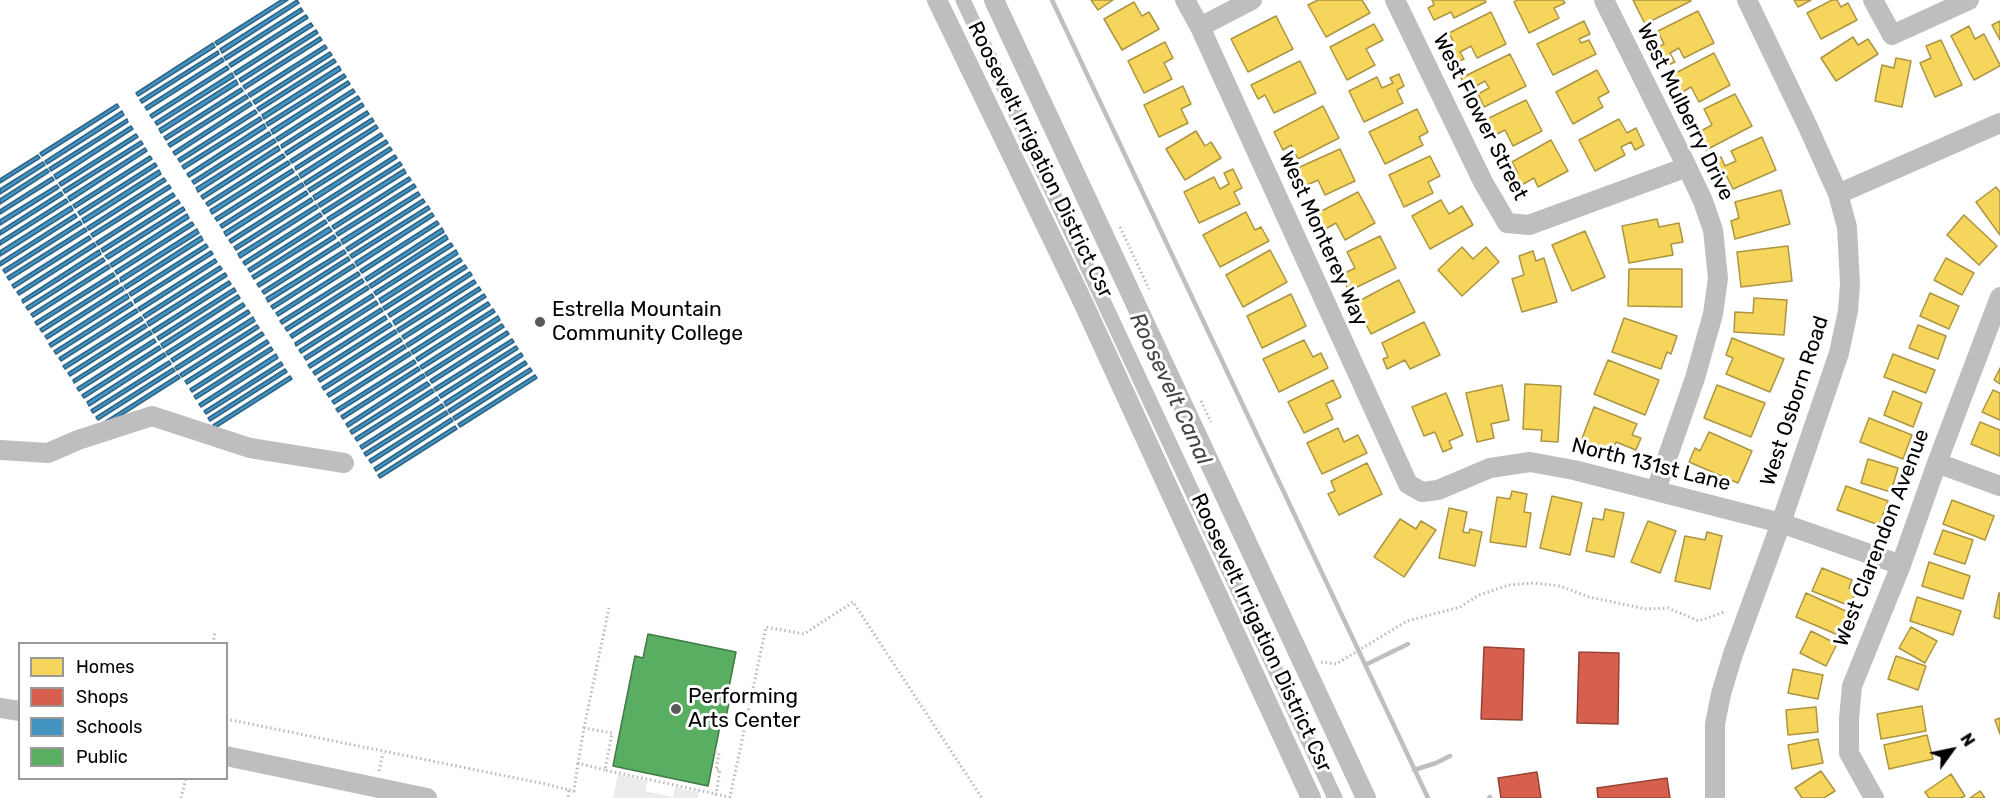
<!DOCTYPE html>
<style>
body{margin:0}
#map{position:relative;width:2000px;height:798px;overflow:hidden;background:#fff;font-family:Rubik,sans-serif}
canvas{display:block}
.legend{position:absolute;left:18px;top:642px;width:210px;height:138px;box-sizing:border-box;background:#fff;border:2px solid #999;margin:0;padding:8px 10px;list-style:none;font-size:18px;color:#000}
.legend li{display:flex;align-items:center;gap:12px;height:30px}
.legend b{width:30px;border:2px solid #999}
.north{position:absolute;left:1922px;top:720px;width:60px;height:60px;-webkit-text-stroke:4px #fff;paint-order:stroke;rotate:57deg;font-size:16px;font-weight:700;line-height:24px;text-align:center;color:#000}
.north::after{content:'';display:block;margin:auto;width:21px;height:27px;background:#000;clip-path:polygon(50% 0,100% 100%,50% 72%,0 100%)}
</style>
<div id="map">
<canvas width="2000" height="798"></canvas>
<ul class="legend">
<li><b style="height:16px;background:#f6d55c"></b>Homes</li>
<li><b style="height:16px;background:#d6604d"></b>Shops</li>
<li><b style="height:16px;background:#4393c3"></b>Schools</li>
<li><b style="height:16px;background:#5aae61"></b>Public</li>
</ul>
<div class="north">N</div>
</div>
<script>
const g = document.querySelector('canvas').getContext('2d');
g.lineJoin = 'round';
function paint(path, color) { g.fillStyle = color; g.fill(path, 'evenodd'); }
const toPath = rows => new Path2D(rows.map(r => 'M' + r).join(''));
function trace(path, color, width, dash) { g.strokeStyle = color; g.lineWidth = width; g.lineCap = dash ? 'butt' : 'round'; g.setLineDash(dash || []); g.stroke(path); }
function write(font, color, halo, rows, align = 'center') {
  g.font = font + ' Rubik,sans-serif'; g.lineWidth = 6; g.setLineDash([]); g.textBaseline = 'middle'; g.strokeStyle = halo; g.fillStyle = color; for (const [text, x, y, turn = 0] of rows) {
    g.save(); g.translate(x, y); g.rotate((+turn || 0) * Math.PI / 180); g.textAlign = isNaN(turn) ? turn : align; if (halo) g.strokeText(text, 0, 0); g.fillText(text, 0, 0); g.restore();
  }
}
paint(toPath([
 [618,774,648,781,645,791,673,797,675,787,699,792,698,798,613,798]
]), '#ececec');
const homes = toPath([
 [1091,0,1113,0,1098,10,1091,0],
 [1318,0,1362,0,1370,13,1326,37,1308,5,1318,0],
 [1432,0,1485,0,1486,2,1454,18,1451,12,1434,20,1428,8,1434,5,1432,0],
 [1517,0,1563,0,1565,3,1554,8,1559,18,1529,33,1514,2,1517,0],
 [1633,0,1690,0,1691,1,1645,24,1633,0],
 [1794,0,1811,0,1798,7,1794,0],
 [1832,0,1837,0,1841,7,1848,3,1857,20,1821,39,1807,13,1832,0],
 [1134,2,1142,16,1149,12,1159,29,1122,50,1104,19,1134,2],
 [1698,11,1714,43,1684,58,1679,48,1670,53,1675,62,1666,66,1656,48,1664,44,1658,31,1698,11],
 [1491,12,1506,44,1477,58,1471,46,1460,52,1464,59,1454,64,1447,49,1455,45,1449,33,1491,12],
 [1276,16,1293,49,1248,72,1231,39,1276,16],
 [1584,21,1590,34,1579,39,1581,43,1589,40,1596,54,1553,75,1537,44,1584,21],
 [2000,21,2000,40,1992,25,2000,21],
 [1374,24,1383,40,1366,49,1375,65,1347,80,1330,47,1374,24],
 [1969,26,1975,39,1984,34,2000,65,2000,66,1974,80,1951,36,1969,26],
 [1853,37,1858,45,1868,39,1878,54,1836,81,1821,58,1853,37],
 [1941,40,1962,85,1935,97,1920,63,1931,58,1926,46,1941,40],
 [1165,42,1173,58,1164,63,1172,79,1144,93,1128,61,1165,42],
 [1714,53,1730,85,1699,102,1691,87,1679,94,1670,76,1714,53],
 [1510,54,1526,86,1484,107,1478,94,1489,88,1485,81,1476,86,1477,89,1468,93,1461,78,1510,54],
 [1896,58,1911,61,1902,107,1875,101,1882,65,1894,68,1896,58],
 [1300,61,1316,93,1274,113,1265,95,1258,99,1251,85,1300,61],
 [1597,70,1609,92,1598,98,1603,107,1573,124,1556,92,1597,70],
 [1399,74,1404,86,1397,90,1403,103,1364,122,1349,91,1377,77,1382,88,1393,83,1390,78,1399,74],
 [1183,86,1191,104,1181,109,1188,123,1159,137,1144,105,1183,86],
 [1735,94,1752,126,1706,150,1697,133,1712,125,1704,109,1735,94],
 [1526,100,1542,131,1513,146,1505,130,1491,137,1483,121,1526,100],
 [1323,106,1339,138,1298,159,1291,145,1283,150,1274,132,1323,106],
 [1417,109,1428,132,1419,137,1423,145,1385,164,1369,132,1417,109],
 [1619,119,1627,133,1636,128,1644,145,1635,150,1631,142,1621,147,1625,155,1595,171,1579,140,1619,119],
 [1196,131,1205,146,1211,142,1221,158,1185,180,1166,149,1196,131],
 [1762,137,1776,170,1733,189,1726,175,1720,178,1712,161,1721,157,1725,166,1736,161,1731,151,1762,137],
 [1551,140,1568,171,1538,187,1534,178,1516,188,1510,177,1518,173,1512,162,1551,140],
 [1340,149,1355,181,1325,195,1318,180,1301,188,1293,170,1340,149],
 [1430,156,1440,176,1428,182,1433,193,1404,207,1389,175,1430,156],
 [1233,169,1242,188,1234,192,1240,204,1199,223,1184,192,1214,177,1220,189,1229,184,1224,173,1233,169],
 [1996,187,2000,192,2000,235,1976,202,1996,187],
 [1781,190,1790,224,1735,239,1731,221,1739,218,1735,202,1781,190],
 [1358,192,1375,223,1345,240,1336,223,1322,231,1314,215,1358,192],
 [1441,200,1449,214,1462,206,1473,225,1430,249,1412,216,1441,200],
 [1246,212,1255,230,1261,227,1269,241,1220,267,1203,235,1246,212],
 [1964,215,1997,246,1979,265,1947,235,1964,215],
 [1657,219,1659,227,1679,223,1683,242,1671,244,1673,255,1629,263,1622,226,1657,219],
 [1585,231,1605,277,1572,291,1552,245,1585,231],
 [1380,236,1396,268,1349,291,1341,275,1355,268,1347,252,1380,236],
 [1788,246,1792,281,1741,287,1737,252,1788,246],
 [1462,247,1473,259,1486,247,1499,262,1462,296,1438,270,1462,247],
 [1270,250,1287,282,1243,307,1226,275,1270,250],
 [1533,251,1536,261,1544,258,1557,302,1522,312,1512,279,1524,275,1519,256,1533,251],
 [1946,258,1974,273,1962,295,1934,280,1946,258],
 [1629,269,1682,269,1682,307,1628,306,1629,269],
 [1399,280,1415,312,1371,334,1355,303,1399,280],
 [1930,293,1959,306,1949,329,1920,316,1930,293],
 [1291,294,1306,326,1262,348,1247,316,1291,294],
 [1754,298,1787,300,1784,335,1734,332,1735,312,1753,313,1754,298],
 [1624,318,1677,336,1671,354,1667,352,1661,369,1612,352,1624,318],
 [1424,322,1440,355,1410,369,1405,360,1387,369,1383,359,1388,357,1382,343,1424,322],
 [1918,325,1946,336,1938,359,1909,348,1918,325],
 [1732,338,1784,359,1770,392,1726,374,1733,358,1726,355,1732,338],
 [1304,340,1313,357,1321,353,1328,368,1279,392,1263,359,1304,340],
 [1893,354,1935,370,1926,393,1884,377,1893,354],
 [1608,360,1659,380,1645,415,1594,394,1608,360],
 [2000,368,2000,384,1994,380,2000,368],
 [1333,380,1341,397,1326,404,1333,419,1304,433,1288,402,1333,380],
 [1525,384,1561,386,1558,442,1541,441,1542,430,1523,429,1525,384],
 [1502,385,1509,420,1491,424,1494,438,1477,442,1466,393,1502,385],
 [1717,385,1765,403,1751,437,1704,418,1717,385],
 [1993,390,2000,393,2000,420,1982,412,1993,390],
 [1893,391,1922,403,1913,427,1884,415,1893,391],
 [1446,393,1463,435,1449,441,1452,448,1443,452,1435,432,1424,436,1412,407,1446,393],
 [1594,407,1637,424,1632,435,1641,438,1636,450,1616,442,1612,453,1581,441,1594,407],
 [1869,418,1912,435,1903,459,1860,442,1869,418],
 [1980,422,2000,430,2000,456,1971,444,1980,422],
 [1338,428,1344,442,1358,435,1367,453,1322,474,1307,443,1338,428],
 [1709,432,1752,451,1738,483,1689,462,1695,448,1700,451,1709,432],
 [1868,459,1898,468,1891,492,1861,483,1868,459],
 [1367,463,1382,494,1339,515,1328,494,1335,491,1331,481,1367,463],
 [1846,486,1888,501,1879,525,1837,510,1846,486],
 [1512,491,1527,494,1524,512,1531,513,1526,547,1490,542,1497,497,1510,499,1512,491],
 [1552,496,1582,503,1570,555,1540,548,1552,496],
 [1952,500,1994,516,1985,540,1943,524,1952,500],
 [1449,508,1467,512,1463,532,1469,533,1470,529,1482,532,1475,566,1439,558,1449,508],
 [1605,509,1624,513,1614,557,1586,551,1593,518,1603,520,1605,509],
 [1400,519,1416,529,1421,521,1436,530,1404,577,1374,557,1400,519],
 [1648,521,1676,531,1660,573,1631,562,1648,521],
 [1943,530,1973,540,1965,564,1934,554,1943,530],
 [1707,532,1722,536,1710,589,1675,581,1685,536,1705,540,1707,532],
 [1929,562,1970,576,1963,599,1922,586,1929,562],
 [1822,568,1852,580,1849,588,1856,591,1850,606,1812,591,1822,568],
 [1806,593,1848,612,1838,635,1796,617,1806,593],
 [1999,593,2000,593,2000,619,1994,617,1999,593],
 [1917,597,1961,611,1953,635,1910,621,1917,597],
 [1911,627,1937,641,1925,663,1899,648,1911,627],
 [1811,631,1837,644,1826,666,1800,653,1811,631],
 [1896,656,1926,666,1918,690,1888,679,1896,656],
 [1793,669,1823,675,1818,699,1788,693,1793,669],
 [1922,706,1926,731,1881,739,1877,714,1922,706],
 [1816,707,1818,732,1788,735,1786,710,1816,707],
 [2000,718,2000,734,1995,720,2000,718],
 [1927,735,1933,759,1889,769,1884,745,1927,735],
 [1818,739,1823,763,1792,769,1788,745,1818,739],
 [1821,771,1835,791,1824,798,1802,798,1795,788,1821,771],
 [1951,774,1965,796,1961,798,1929,798,1925,792,1951,774],
 [1980,791,1985,798,1970,798,1980,791]
]);
paint(homes, '#f6d55c');
trace(homes, '#ac9540', 1.5);
const shops = toPath([
 [1484,647,1524,649,1522,720,1481,719,1484,647],
 [1579,652,1619,653,1618,724,1577,723,1579,652],
 [1537,772,1541,798,1501,798,1498,778,1537,772],
 [1667,778,1670,798,1598,798,1597,788,1667,778]
]);
paint(shops, '#d6604d');
trace(shops, '#964336', 1.5);
const schools = toPath([
 [281,0,288,0,217,45,215,42,281,0],
 [297,0,299,3,222,53,220,49,297,0],
 [301,8,303,11,226,60,224,57,301,8],
 [306,15,308,18,231,67,229,64,306,15],
 [311,23,313,26,236,75,234,72,311,23],
 [316,30,318,33,241,82,239,79,316,30],
 [320,37,322,40,245,89,243,86,320,37],
 [213,43,215,47,138,96,136,93,213,43],
 [325,45,327,48,250,97,248,94,325,45],
 [218,51,219,54,142,103,140,100,218,51],
 [330,52,332,55,255,104,253,101,330,52],
 [222,58,224,61,147,110,145,107,222,58],
 [334,59,336,62,259,111,257,108,334,59],
 [227,66,229,69,152,118,150,115,227,66],
 [339,66,341,70,264,119,262,115,339,66],
 [232,73,234,77,157,125,155,122,232,73],
 [344,74,346,77,268,126,266,123,344,74],
 [236,80,238,84,161,133,159,129,236,80],
 [348,81,350,84,273,134,271,130,348,81],
 [241,88,243,91,166,140,164,137,241,88],
 [353,89,355,92,278,141,276,138,353,89],
 [246,95,248,98,170,147,168,144,246,95],
 [358,96,360,99,282,148,281,145,358,96],
 [250,102,252,105,175,155,173,152,250,102],
 [362,103,364,106,287,155,285,152,362,103],
 [117,104,119,107,42,156,40,153,117,104],
 [255,110,257,113,180,162,178,159,255,110],
 [122,111,124,115,47,164,45,161,122,111],
 [367,111,369,114,292,163,290,160,367,111],
 [260,117,262,120,184,169,182,166,260,117],
 [372,118,374,121,296,170,295,167,372,118],
 [127,119,128,122,51,171,49,168,127,119],
 [264,124,266,128,189,177,187,174,264,124],
 [376,125,378,128,301,178,299,174,376,125],
 [131,126,133,129,56,179,54,175,131,126],
 [269,132,271,135,194,184,192,181,269,132],
 [381,133,383,136,306,185,304,182,381,133],
 [136,134,138,137,61,186,59,183,136,134],
 [274,139,276,142,198,192,196,188,274,139],
 [386,140,388,143,310,192,308,189,386,140],
 [141,141,143,144,65,193,63,190,141,141],
 [278,146,280,150,203,199,201,196,278,146],
 [390,147,392,150,315,200,313,196,390,147],
 [145,148,147,151,70,201,68,197,145,148],
 [283,154,285,157,208,206,206,203,283,154],
 [38,155,40,158,0,183,0,179,38,155],
 [395,155,397,158,320,207,318,204,395,155],
 [150,156,152,159,75,208,73,205,150,156],
 [288,161,290,164,212,214,210,210,288,161],
 [43,162,45,165,0,194,0,189,43,162],
 [400,162,402,165,324,214,322,211,400,162],
 [155,163,157,166,80,215,78,212,155,163],
 [47,169,49,172,0,204,0,199,47,169],
 [292,169,294,172,217,221,215,218,292,169],
 [404,169,406,173,329,221,327,218,404,169],
 [159,170,161,174,84,223,82,219,159,170],
 [297,176,299,179,222,228,220,225,297,176],
 [52,177,54,180,0,214,0,210,52,177],
 [409,177,411,180,334,229,332,226,409,177],
 [164,178,166,181,89,230,87,227,164,178],
 [302,183,304,186,226,236,224,232,302,183],
 [414,184,416,187,338,236,336,233,414,184],
 [57,185,59,188,0,225,0,220,57,185],
 [169,185,171,188,93,237,91,234,169,185],
 [306,191,308,194,231,243,229,240,306,191],
 [61,192,63,195,0,235,0,231,61,192],
 [418,192,420,195,343,244,341,240,418,192],
 [173,193,175,196,98,245,96,242,173,193],
 [311,198,313,201,236,250,234,247,311,198],
 [66,199,68,202,0,245,0,241,66,199],
 [423,199,425,202,348,251,346,248,423,199],
 [178,200,180,203,103,252,101,249,178,200],
 [316,205,318,208,240,258,238,254,316,205],
 [71,206,73,210,0,256,0,251,71,206],
 [428,206,430,209,352,258,350,255,428,206],
 [183,207,185,210,108,259,105,256,183,207],
 [320,213,322,216,245,265,243,262,320,213],
 [432,213,434,216,357,266,355,262,432,213],
 [75,214,77,217,0,266,0,262,75,214],
 [187,214,189,218,112,267,110,264,187,214],
 [325,220,327,223,250,272,248,269,325,220],
 [80,221,82,224,5,273,3,270,80,221],
 [437,221,439,224,362,273,360,270,437,221],
 [192,222,194,225,117,274,115,271,192,222],
 [329,227,332,231,254,279,252,276,329,227],
 [85,228,87,231,9,280,7,277,85,228],
 [442,228,444,232,367,281,365,278,442,228],
 [197,229,199,233,121,282,120,278,197,229],
 [334,235,336,238,259,287,257,284,334,235],
 [446,235,448,239,371,288,369,285,446,235],
 [89,236,91,239,14,288,12,285,89,236],
 [201,236,203,240,126,289,124,286,201,236],
 [339,242,341,245,264,294,262,291,339,242],
 [94,243,96,246,19,295,17,292,94,243],
 [451,243,453,246,376,295,374,292,451,243],
 [206,244,208,247,131,296,129,293,206,244],
 [99,250,101,254,23,303,22,300,99,250],
 [344,250,346,253,268,302,266,298,344,250],
 [456,250,458,254,381,303,379,299,456,250],
 [211,251,213,254,135,303,134,300,211,251],
 [348,257,350,260,273,309,271,306,348,257],
 [103,258,105,261,28,310,26,307,103,258],
 [460,258,462,261,385,310,383,307,460,258],
 [215,259,217,262,140,311,138,308,215,259],
 [353,264,355,267,278,316,276,313,353,264],
 [108,265,110,268,33,317,31,314,108,265],
 [465,265,467,268,390,317,388,314,465,265],
 [220,266,222,269,145,318,143,315,220,266],
 [358,272,360,275,282,324,280,321,358,272],
 [470,272,472,275,395,325,393,321,470,272],
 [113,273,115,276,37,325,35,322,113,273],
 [225,273,227,276,149,326,147,322,225,273],
 [362,279,364,282,287,331,285,328,362,279],
 [117,280,119,283,42,332,40,329,117,280],
 [474,280,476,283,399,332,397,329,474,280],
 [229,281,231,284,154,333,152,330,229,281],
 [367,286,369,289,292,338,290,335,367,286],
 [122,287,124,290,47,339,45,336,122,287],
 [479,287,481,290,404,339,402,336,479,287],
 [234,288,236,291,159,340,157,337,234,288],
 [127,294,129,298,51,347,49,344,127,294],
 [372,294,374,297,296,346,295,343,372,294],
 [484,294,486,297,408,347,406,344,484,294],
 [238,295,240,298,163,348,161,344,238,295],
 [376,301,378,304,301,353,299,350,376,301],
 [131,302,133,305,56,354,54,351,131,302],
 [488,302,490,305,413,354,411,351,488,302],
 [243,303,245,306,168,355,166,352,243,303],
 [381,308,383,311,306,360,304,357,381,308],
 [136,309,138,312,61,361,59,358,136,309],
 [493,309,495,312,418,361,416,358,493,309],
 [248,310,250,313,173,362,171,359,248,310],
 [385,316,387,319,310,368,308,365,385,316],
 [498,316,500,320,422,369,420,366,498,316],
 [141,317,143,320,65,369,63,366,141,317],
 [253,317,255,321,177,370,175,367,253,317],
 [390,323,392,326,315,375,313,372,390,323],
 [145,324,147,327,70,376,68,373,145,324],
 [502,324,504,327,427,376,425,373,502,324],
 [257,325,259,328,182,377,180,374,257,325],
 [395,330,397,333,320,382,318,379,395,330],
 [150,331,152,334,74,383,73,380,150,331],
 [507,331,509,334,432,383,430,380,507,331],
 [262,332,264,335,187,384,185,381,262,332],
 [400,338,402,341,324,390,322,387,400,338],
 [154,339,156,342,79,391,77,388,154,339],
 [512,339,514,342,436,391,434,388,512,339],
 [267,340,269,343,192,392,190,389,267,340],
 [404,345,406,348,329,397,327,394,404,345],
 [159,346,161,349,84,398,82,395,159,346],
 [516,346,518,349,441,398,439,395,516,346],
 [271,347,273,350,196,399,194,396,271,347],
 [409,352,411,355,334,404,332,401,409,352],
 [164,353,166,356,89,406,87,402,164,353],
 [521,353,523,356,446,406,444,402,521,353],
 [276,354,278,358,201,407,199,404,276,354],
 [414,360,416,363,338,412,336,409,414,360],
 [169,361,171,364,93,413,91,410,169,361],
 [525,361,527,364,450,413,448,410,525,361],
 [281,362,283,365,206,414,204,411,281,362],
 [418,367,420,370,343,419,341,416,418,367],
 [173,368,175,371,98,420,96,417,173,368],
 [530,368,532,371,455,420,453,417,530,368],
 [285,369,287,372,210,421,208,418,285,369],
 [423,374,425,377,348,427,346,424,423,374],
 [178,375,180,378,103,427,101,424,178,375],
 [535,375,537,378,460,427,458,424,535,375],
 [290,376,292,379,215,428,213,425,290,376],
 [427,382,430,385,352,434,350,431,427,382],
 [432,389,434,392,357,441,355,438,432,389],
 [437,397,439,400,362,449,360,446,437,397],
 [442,404,444,407,366,456,364,453,442,404],
 [446,411,448,414,371,463,369,460,446,411],
 [451,418,453,421,376,471,374,468,451,418],
 [455,426,457,429,380,478,378,475,455,426]
]);
paint(schools, '#4393c3');
trace(schools, '#2f6788', 1.5);
const public = toPath([
 [648,634,736,652,728,692,731,693,724,727,720,726,708,786,613,766,635,656,643,658,648,634]
]);
paint(public, '#5aae61');
trace(public, '#3f7a44', 1.5);
trace(toPath([
 [1052,0,1428,798],
 [1365,665,1408,644],
 [1414,770,1436,763,1450,756],
 [1489,798,1490,797]
]), '#bfbfbf', 4.5);
trace(toPath([
 [963,0,1335,798]
]), '#bfbfbf', 15);
trace(toPath([
 [1120,227,1149,289],
 [1201,401,1211,422],
 [213,644,215,632],
 [1321,662,1336,664,1407,621,1460,607,1479,595,1509,585,1533,583,1560,586,1589,597,1646,609,1668,608,1699,621,1724,612],
 [226,719,545,784,569,790,568,798],
 [584,728,609,608],
 [715,752,719,753,716,770,720,770,716,794,730,797,766,627,804,634,853,602,982,798],
 [605,770,578,763,584,728,612,733,605,770,716,794],
 [379,771,383,753],
 [569,790,574,791,578,763],
 [181,798,186,778]
]), '#b9b9b9', 3, [1.5, 3]);
trace(toPath([
 [937,0,1080,296,1311,798],
 [994,0,1366,798],
 [1185,0,1200,27,1408,484,1422,492,1438,490,1490,468,1530,462,1574,470,1781,523,1901,565],
 [1395,0,1483,182,1507,223,1529,225,1687,167],
 [1604,0,1687,167,1703,201,1713,230,1718,278,1713,314,1695,378,1656,490],
 [1873,0,1892,35,1969,0],
 [1200,27,1252,0],
 [1838,194,2000,123],
 [0,450,48,453,78,440,152,416,250,448,344,463],
 [1937,463,2000,486],
 [0,708,20,711],
 [226,756,427,798],
 [1715,798,1715,724,1721,694,1733,654,1781,523,1839,353,1848,311,1850,284,1847,227,1838,194,1808,127,1747,0],
 [1874,798,1849,753,1849,719,1852,686,1901,565,1937,463,2000,297]
]), '#bebebe', 20);
for (const [x, y, r, color] of [
 [540,322,6,"#595959"],
 [676,709,6,"#595959"]
]) { const dot = new Path2D(); dot.arc(x, y, r, 0, 2 * Math.PI); g.fillStyle = color; g.fill(dot); trace(dot, '#fff', 2); }
write('21px', '#000', '#fff', [
 ["West Mulberry Drive",1685,112,64],
 ["West Flower Street",1480,117,63],
 ["Roosevelt Irrigation District Csr",1040,160,64],
 ["West Monterey Way",1323,239,66],
 ["West Osborn Road",1795,401,-72],
 ["North 131st Lane",1651,465,14],
 ["West Clarendon Avenue",1882,538,-69],
 ["Roosevelt Irrigation District Csr",1261,633,65]
]);
write('21px', '#000', '#fff', [
 ["Estrella Mountain",552,310],
 ["Community College",552,334],
 ["Performing",688,697],
 ["Arts Center",688,721]
], 'left');
write('italic 22px', '#444', '#fff', [
 ["Roosevelt Canal",1170,389,65]
]);
</script>
